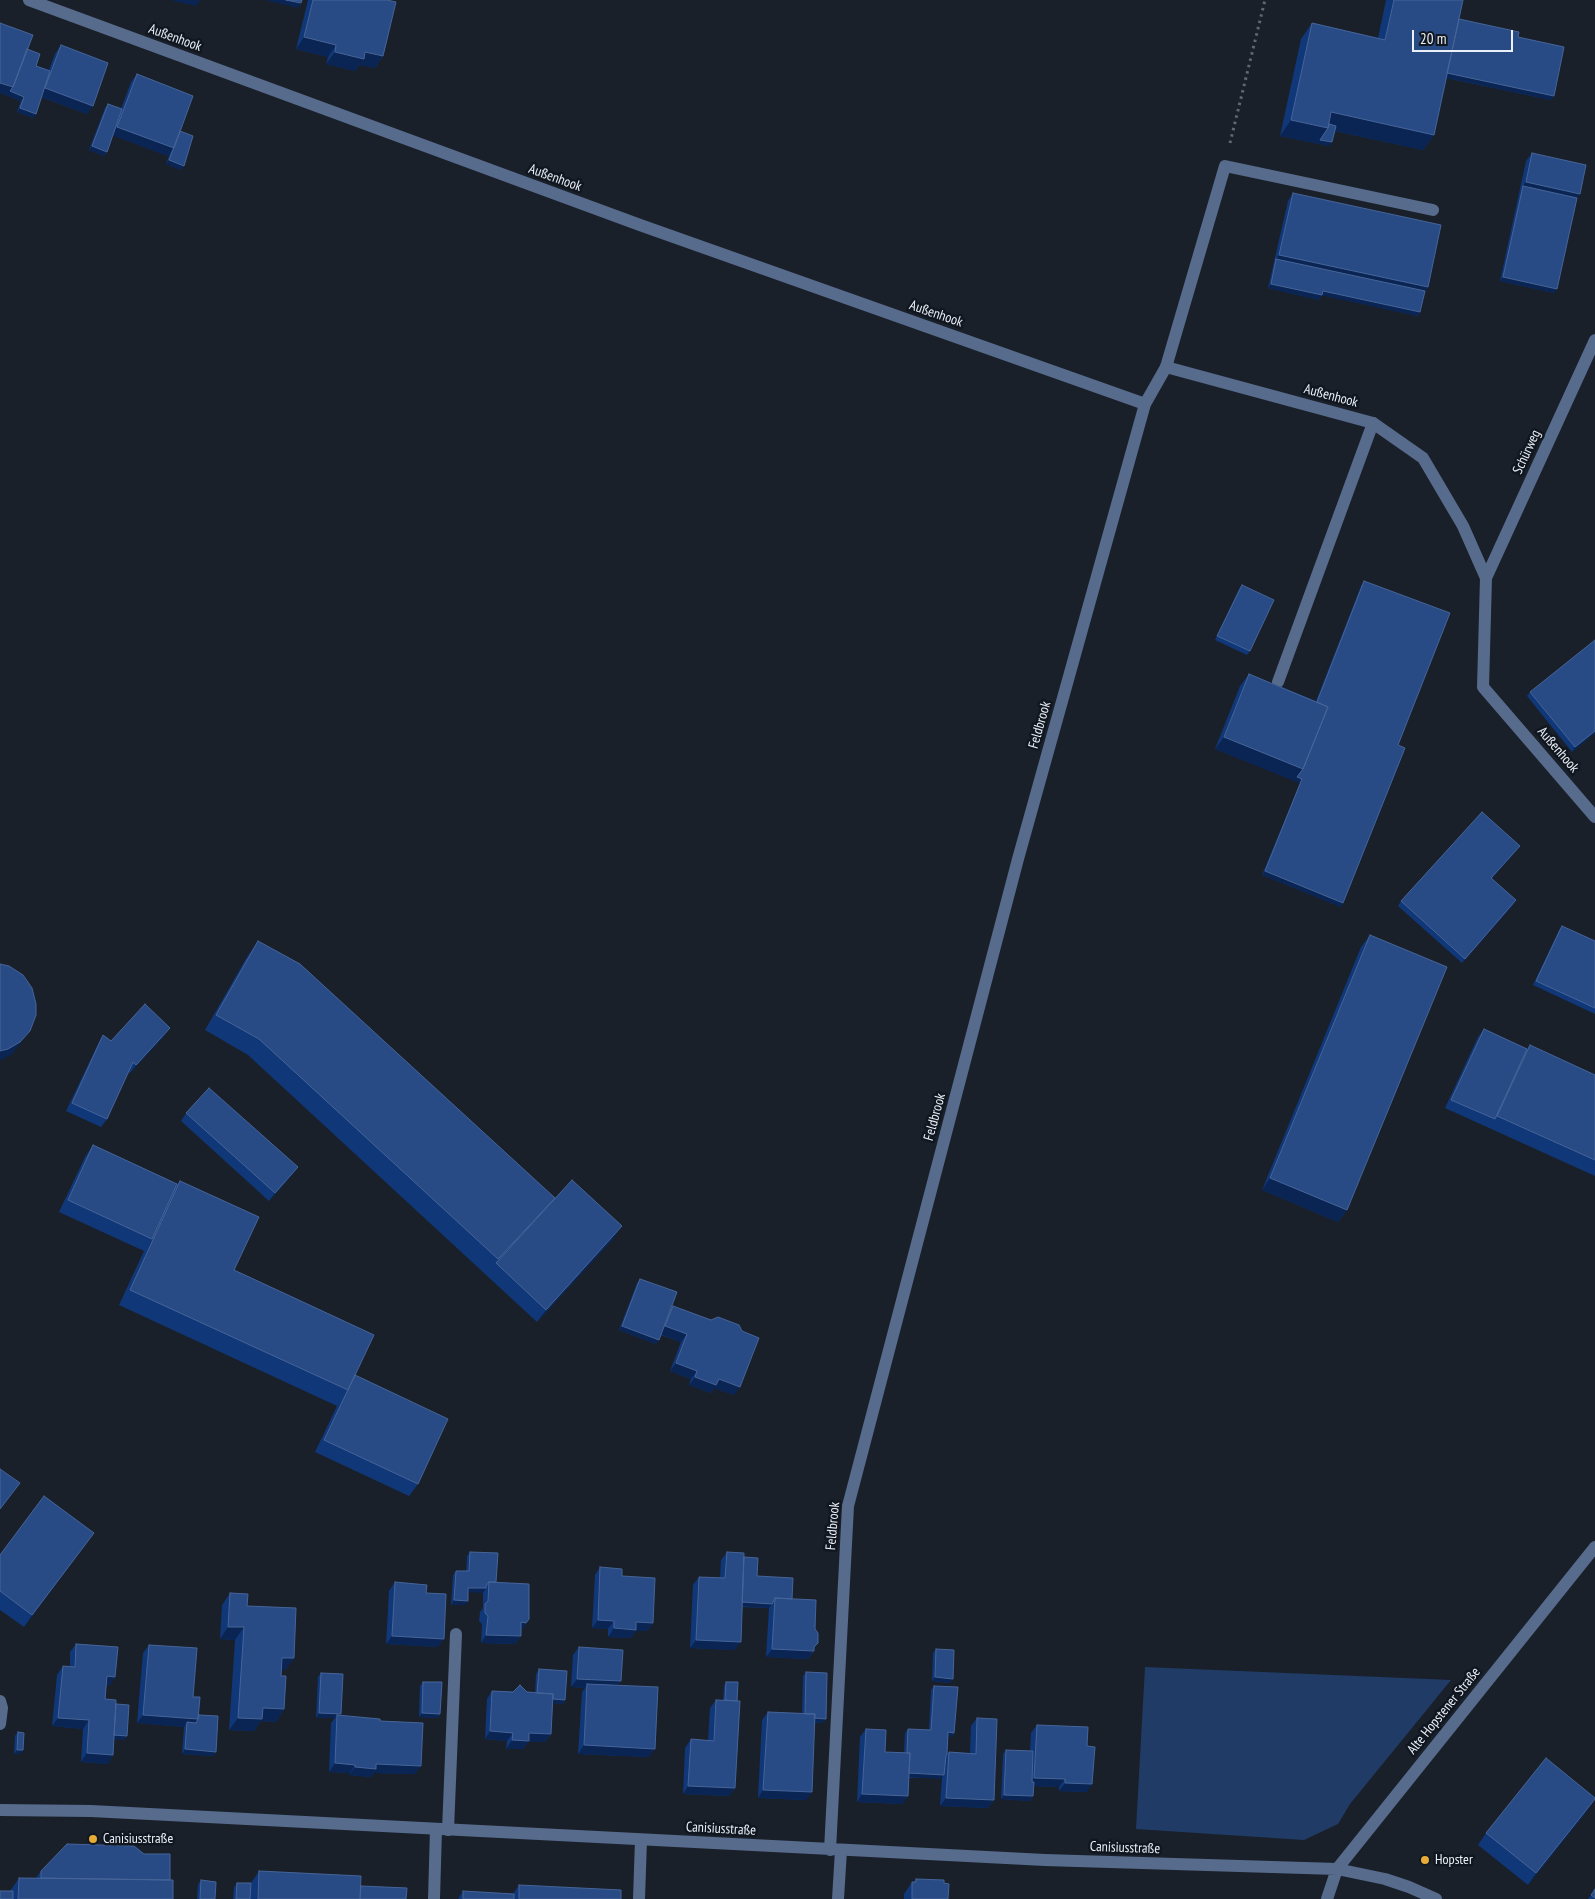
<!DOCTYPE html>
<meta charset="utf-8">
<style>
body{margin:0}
#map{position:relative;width:1595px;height:1899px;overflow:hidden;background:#1a202a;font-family:"PT Sans Narrow",sans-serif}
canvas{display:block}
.scale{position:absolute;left:1412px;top:30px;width:101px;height:22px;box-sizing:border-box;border:2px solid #ebeff6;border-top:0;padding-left:6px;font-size:15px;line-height:18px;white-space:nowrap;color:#ebeff6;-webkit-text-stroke:4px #111720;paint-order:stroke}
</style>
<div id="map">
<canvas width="1595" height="1899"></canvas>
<div class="scale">20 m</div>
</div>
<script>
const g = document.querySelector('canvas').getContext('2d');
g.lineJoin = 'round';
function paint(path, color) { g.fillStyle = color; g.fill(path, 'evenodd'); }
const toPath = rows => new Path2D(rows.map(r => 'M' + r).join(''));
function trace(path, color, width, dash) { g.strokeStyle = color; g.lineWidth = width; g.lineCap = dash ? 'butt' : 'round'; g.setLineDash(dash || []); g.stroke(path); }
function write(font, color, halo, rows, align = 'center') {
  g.font = font + ' "PT Sans Narrow",sans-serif'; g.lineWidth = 5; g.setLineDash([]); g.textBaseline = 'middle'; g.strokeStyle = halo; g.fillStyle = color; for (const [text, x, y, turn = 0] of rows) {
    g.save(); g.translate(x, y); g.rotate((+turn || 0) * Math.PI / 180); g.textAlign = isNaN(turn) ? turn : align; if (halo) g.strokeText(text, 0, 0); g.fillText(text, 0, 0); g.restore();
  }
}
paint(toPath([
 [1145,1667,1451,1680,1350,1804,1338,1824,1304,1840,1136,1829]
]), '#213b67');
trace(toPath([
 [1230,143,1265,0]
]), '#616770', 3, [2.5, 4]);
trace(toPath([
 [1166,367,1225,166,1433,210],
 [1278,682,1373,423],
 [0,1701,2,1708,0,1724],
 [448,1830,456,1634],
 [434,1899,436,1829],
 [639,1899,641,1840],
 [838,1899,841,1850]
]), '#576b8c', 12);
trace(toPath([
 [29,0,640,225,1145,404,1166,367,1373,423,1423,458,1463,526,1486,578,1483,687,1595,817],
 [1486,578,1595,340],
 [0,1810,91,1811,1045,1860,1337,1869,1385,1879,1409,1887,1436,1899],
 [830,1850,848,1506,1018,859,1145,404],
 [1327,1899,1337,1869,1595,1547]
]), '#576b8c', 12);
paint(toPath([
 [308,0,387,0,383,56,375,68,360,65,355,71,326,64,328,57,296,49],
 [1386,0,1463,0,1459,19,1518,37,1551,100,1446,78,1434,135,1423,150,1335,131,1329,146,1280,136,1301,39,1312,23,1378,38],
 [61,45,87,114,41,97,36,114,33,118,17,112,21,101,0,93,27,49,36,66,49,70,55,54],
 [137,74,180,131,181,170,166,164,170,154,168,156,113,135,107,152,104,156,89,150,105,108,108,104,121,109,131,82],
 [1532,153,1580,194,1577,198,1554,293,1500,281,1526,161],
 [1293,193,1428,287,1425,291,1420,312,1418,316,1322,295,1319,300,1268,288,1288,201],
 [1364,581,1398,745,1341,907,1262,875,1300,783,1215,749,1240,686,1249,674,1316,701,1361,586],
 [1242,585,1250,651,1247,655,1215,640,1239,589],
 [1530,692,1595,733,1572,752,1527,696],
 [1517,850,1492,878,1514,904,1462,963,1398,906,1401,901],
 [1562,926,1595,941,1595,1014,1533,985,1559,930],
 [1370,935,1347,1210,1338,1222,1262,1190,1361,947],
 [258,941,555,1198,614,1238,537,1322,248,1055,205,1030,247,957],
 [1484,1029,1527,1049,1530,1045,1595,1075,1595,1176,1445,1108,1478,1037],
 [103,1035,111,1041,164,1036,130,1073,128,1071,107,1119,101,1127,66,1111,98,1044],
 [186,1113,298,1167,292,1175,269,1201,181,1121],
 [93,1145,177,1184,180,1181,234,1270,355,1375,418,1484,409,1496,315,1452,337,1406,119,1305,144,1251,59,1212,85,1157],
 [640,1279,670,1311,673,1306,734,1395,714,1388,711,1393,689,1385,691,1379,670,1371,681,1342,661,1335,656,1344,619,1330,637,1283],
 [85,1545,24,1627,0,1610,0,1555],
 [470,1552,496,1582,524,1627,521,1630,521,1636,515,1644,481,1643,482,1624,479,1621,480,1612,483,1608,483,1592,468,1592,465,1605,451,1605,453,1575,456,1571,466,1571,467,1556],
 [727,1552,744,1557,757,1576,792,1599,814,1649,814,1651,808,1659,766,1657,769,1608,742,1607,735,1650,690,1648,693,1585,699,1577,720,1578,721,1560],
 [600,1567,622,1576,653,1623,647,1631,636,1631,631,1638,608,1637,608,1629,592,1628,595,1575],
 [395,1582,426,1593,438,1647,386,1644,389,1591],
 [230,1593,247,1606,294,1658,285,1670,281,1670,281,1676,284,1709,276,1722,261,1721,254,1731,229,1730,235,1640,220,1639,222,1605],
 [76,1644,115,1677,110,1685,106,1685,105,1699,116,1704,127,1736,124,1740,114,1739,108,1764,81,1762,83,1729,52,1726,57,1675,63,1666,70,1667,70,1652],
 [149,1645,193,1697,199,1715,216,1752,213,1756,182,1754,184,1727,137,1723,143,1653],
 [579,1647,617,1685,649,1757,578,1754,582,1692,585,1688,571,1687,573,1655],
 [936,1649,953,1679,950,1683,932,1681,933,1653],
 [539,1669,565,1700,563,1704,553,1703,551,1734,545,1742,528,1742,523,1749,506,1749,507,1741,485,1739,487,1699,492,1691,535,1693,536,1674],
 [806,1672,823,1723,814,1723,806,1800,758,1798,762,1720,768,1712,802,1714,803,1676],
 [321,1673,340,1715,380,1721,415,1774,374,1773,371,1777,349,1775,350,1773,329,1772,331,1723,335,1718,316,1718,318,1677],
 [423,1682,440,1714,438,1718,419,1717,420,1686],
 [726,1682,735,1788,729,1796,683,1794,685,1748,691,1739,708,1741,710,1708,716,1700,723,1700,724,1686],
 [934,1686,954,1733,952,1737,948,1736,947,1754,949,1752,970,1753,971,1726,977,1718,994,1800,988,1808,940,1806,942,1778,909,1778,908,1796,902,1804,857,1802,860,1737,866,1729,885,1752,904,1753,905,1733,908,1729,929,1730,931,1690],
 [1037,1725,1087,1746,1087,1792,1059,1791,1059,1787,1034,1786,1033,1796,1030,1801,1001,1799,1003,1754,1006,1750,1030,1751,1031,1733],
 [18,1732,23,1750,20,1754,14,1754,15,1736],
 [1587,1811,1528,1885,1478,1845,1486,1833],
 [41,1871,170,1880,173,1899,0,1899,10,1891,19,1878,36,1878],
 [259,1871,361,1886,406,1899,233,1899,234,1887,237,1883,251,1883],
 [916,1879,944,1883,948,1899,904,1899,904,1894,912,1882,914,1882],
 [201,1880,215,1899,197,1899,198,1885],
 [519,1885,621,1899,458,1899,463,1891,513,1894],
 [1595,1889,1595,1899,1588,1899,1591,1895]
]), '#103778');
paint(toPath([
 [173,0,200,0,196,6,173,1],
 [265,0,286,0,301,3,298,8],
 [304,37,336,45,328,57,296,49],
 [335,52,365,52,383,56,375,68,360,65,355,71,326,64],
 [1441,72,1554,96,1551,100,1438,76],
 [0,83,13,87,24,97,21,101,0,93],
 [45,88,93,106,87,114,39,96],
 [20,108,36,114,33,118,17,112],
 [1331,112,1434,135,1423,150,1327,129,1332,142,1329,146,1280,136,1291,120],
 [117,127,174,148,168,156,111,135],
 [92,146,107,152,104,156,89,150],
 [169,160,184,166,181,170,166,164],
 [1526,182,1580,194,1574,202,1523,186],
 [1279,255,1428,287,1422,295,1276,259],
 [1503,277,1557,289,1554,293,1500,281],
 [1271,284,1322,295,1319,300,1268,288],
 [1323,291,1420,312,1418,316,1320,295],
 [1595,731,1595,733,1572,752,1575,747],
 [1224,737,1303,769,1294,781,1215,749],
 [1297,777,1302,779,1300,783,1294,781],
 [1520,846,1517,850,1488,882,1491,878],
 [1265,871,1343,903,1341,907,1262,875],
 [1516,900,1514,904,1462,963,1465,959],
 [170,1028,164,1036,130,1073,136,1065],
 [30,1031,12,1054,0,1061,0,1051],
 [298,1167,292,1175,269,1201,275,1193],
 [1270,1178,1347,1210,1338,1222,1262,1190],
 [622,1226,614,1238,537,1322,546,1310],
 [622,1326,659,1340,656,1344,619,1330],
 [665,1326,687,1334,681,1342,660,1334],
 [676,1363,697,1371,691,1379,670,1371],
 [695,1377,719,1379,740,1387,734,1395,714,1388,711,1393,689,1385],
 [94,1533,85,1545,24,1627,32,1615],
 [468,1588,486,1588,483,1593,465,1592],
 [454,1600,468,1601,465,1605,451,1605],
 [741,1602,772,1604,769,1608,738,1606],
 [529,1619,524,1627,520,1631,521,1622],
 [598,1620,614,1621,608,1629,592,1628],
 [636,1622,653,1623,647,1631,636,1631,631,1638,608,1637,614,1628],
 [228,1627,244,1627,235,1640,220,1639],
 [486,1635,521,1636,515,1644,481,1643],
 [392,1636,444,1639,438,1647,386,1644],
 [696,1640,741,1642,735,1650,690,1648],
 [818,1643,808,1659,766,1657,772,1649,814,1647],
 [282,1658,294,1658,285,1670,273,1670],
 [107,1676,115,1677,110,1685,101,1684],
 [935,1677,953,1679,950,1683,932,1681],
 [577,1679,621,1681,615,1689,587,1684,585,1688,571,1687],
 [537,1697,565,1700,563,1704,534,1701],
 [263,1708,284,1709,276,1722,261,1721,254,1731,229,1730,238,1718],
 [319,1713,341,1714,338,1718,337,1715,335,1718,316,1718],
 [422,1713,440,1714,438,1718,419,1717],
 [143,1715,198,1719,193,1727,187,1722,184,1727,137,1723],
 [58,1718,89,1720,83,1729,52,1726],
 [805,1718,826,1719,823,1723,802,1722],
 [490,1731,513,1733,507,1741,485,1739],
 [948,1732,954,1733,952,1737,945,1736],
 [529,1733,551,1734,545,1742,528,1742,523,1749,506,1749,512,1740],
 [112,1735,127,1736,124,1740,109,1739],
 [584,1745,655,1749,649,1757,578,1754],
 [185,1749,216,1752,213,1756,182,1754],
 [17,1750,23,1750,20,1754,14,1754],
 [87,1753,113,1755,108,1764,81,1762],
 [335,1763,355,1765,350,1773,329,1772],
 [376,1764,421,1766,415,1774,374,1773,371,1777,349,1775,355,1767],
 [907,1773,944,1775,941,1779,904,1777],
 [1034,1778,1065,1779,1059,1787,1029,1786],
 [1065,1783,1092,1784,1087,1792,1059,1791],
 [688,1786,735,1788,729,1796,683,1794],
 [763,1790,812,1792,806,1800,758,1798],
 [862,1794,908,1796,902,1804,857,1802],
 [1004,1795,1033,1796,1030,1801,1001,1799],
 [946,1798,994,1800,988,1808,940,1806],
 [1595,1799,1587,1811,1528,1885,1536,1873]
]), '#0a2553');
const building = toPath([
 [286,0,302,0,301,3,286,0],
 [313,0,387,0,396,2,383,56,365,52,364,59,335,52,336,45,304,37,313,0],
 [1394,0,1463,0,1434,135,1331,112,1328,128,1291,120,1312,23,1385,40,1394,0],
 [1459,19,1519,32,1518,37,1564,47,1554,96,1447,73,1459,19],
 [0,23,33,35,13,87,0,83,0,23],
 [61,45,108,63,93,106,45,88,61,45],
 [27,49,40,54,36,66,50,71,36,114,20,108,24,97,10,91,13,87,27,49],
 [137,74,193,96,174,148,117,127,137,74],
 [108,104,122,109,107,152,92,146,108,104],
 [1329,124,1336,126,1332,142,1320,140,1328,128,1329,124],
 [180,131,193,136,184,166,169,160,180,131],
 [1532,153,1586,165,1580,194,1526,182,1532,153],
 [1523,186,1577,198,1557,289,1503,277,1523,186],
 [1293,193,1441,225,1428,287,1279,255,1293,193],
 [1276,259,1425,291,1420,312,1323,291,1322,295,1271,284,1276,259],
 [1364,581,1450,613,1398,745,1405,748,1343,903,1265,871,1302,779,1297,777,1303,769,1328,707,1317,702,1364,581],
 [1242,585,1274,600,1250,651,1217,636,1242,585],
 [1595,640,1595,731,1575,747,1530,692,1595,640],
 [1249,674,1328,707,1303,769,1224,737,1249,674],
 [1482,812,1520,846,1491,878,1516,900,1465,959,1401,901,1482,812],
 [1562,926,1595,941,1595,1008,1536,981,1562,926],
 [1370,935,1447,967,1347,1210,1270,1178,1370,935],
 [258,941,300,964,555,1198,498,1259,259,1039,216,1015,258,941],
 [0,964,9,966,23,975,32,988,36,1004,36,1015,30,1031,20,1042,8,1049,0,1051,0,964],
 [145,1004,170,1028,136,1065,133,1062,107,1119,72,1103,103,1035,111,1041,145,1004],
 [1484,1029,1527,1049,1495,1119,1451,1100,1484,1029],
 [1530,1045,1595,1075,1595,1160,1497,1116,1530,1045],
 [209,1088,298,1167,275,1193,186,1113,209,1088],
 [93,1145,177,1184,152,1239,68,1200,93,1145],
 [572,1180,622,1226,546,1310,496,1263,572,1180],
 [180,1181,259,1217,234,1270,374,1335,348,1390,130,1290,180,1181],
 [640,1279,677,1292,659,1340,622,1326,640,1279],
 [673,1306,711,1320,718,1317,739,1325,742,1331,759,1338,740,1387,719,1379,716,1385,695,1377,697,1371,676,1363,687,1334,665,1326,673,1306],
 [355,1375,448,1419,418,1484,324,1440,355,1375],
 [0,1469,20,1483,0,1509,0,1469],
 [44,1496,94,1533,32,1615,0,1591,0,1555,44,1496],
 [470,1552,498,1553,496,1582,489,1582,486,1586,486,1588,468,1588,468,1601,454,1600,456,1571,469,1571,470,1552],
 [727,1552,744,1553,741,1642,696,1640,699,1577,725,1578,727,1552],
 [744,1557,758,1558,757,1576,793,1578,792,1599,775,1598,772,1604,742,1602,744,1557],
 [600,1567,622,1569,622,1576,655,1578,653,1623,636,1622,636,1630,614,1628,614,1621,598,1620,600,1567],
 [395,1582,427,1585,426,1593,446,1594,444,1639,392,1636,395,1582],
 [489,1582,529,1584,529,1619,526,1623,521,1622,521,1636,486,1635,488,1616,485,1613,485,1604,488,1601,489,1582],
 [230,1593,248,1594,247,1606,296,1608,294,1658,282,1658,281,1676,286,1676,284,1709,263,1708,262,1719,238,1718,244,1627,228,1627,230,1593],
 [775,1598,816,1600,815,1629,818,1633,818,1643,814,1647,814,1651,772,1649,775,1598],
 [76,1644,118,1647,115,1677,107,1676,105,1699,116,1700,113,1755,87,1753,89,1720,58,1718,63,1666,75,1667,76,1644],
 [149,1645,197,1648,193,1697,200,1697,198,1719,143,1715,149,1645],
 [579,1647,623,1650,621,1681,577,1679,579,1647],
 [936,1649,954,1650,953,1679,935,1677,936,1649],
 [539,1669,567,1671,565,1700,553,1699,553,1694,537,1693,539,1669],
 [806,1672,827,1673,826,1719,814,1718,815,1714,805,1714,806,1672],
 [321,1673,343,1674,341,1714,319,1713,321,1673],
 [423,1682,442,1682,440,1714,422,1713,423,1682],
 [726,1682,738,1682,737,1701,725,1700,726,1682],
 [587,1684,658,1687,655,1749,584,1745,587,1684],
 [520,1685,527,1692,553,1694,551,1734,529,1733,529,1741,512,1740,513,1733,490,1731,492,1691,513,1692,520,1685],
 [934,1686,958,1687,954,1733,948,1732,947,1754,946,1756,944,1775,909,1773,910,1753,907,1753,908,1729,931,1730,934,1686],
 [716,1700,740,1701,735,1788,688,1786,691,1739,714,1741,716,1700],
 [116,1704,129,1705,127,1736,114,1735,116,1704],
 [768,1712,815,1714,812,1792,763,1790,768,1712],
 [199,1715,218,1716,216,1752,185,1749,187,1722,196,1723,198,1719,199,1715],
 [337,1715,380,1719,380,1721,423,1723,421,1766,376,1764,376,1769,355,1767,355,1765,335,1763,337,1715],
 [977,1718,997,1719,994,1800,946,1798,949,1752,976,1754,977,1718],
 [1037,1725,1088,1727,1087,1746,1095,1747,1092,1784,1065,1783,1065,1779,1034,1778,1037,1725],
 [866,1729,886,1730,885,1752,910,1753,908,1796,862,1794,866,1729],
 [18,1732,24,1733,23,1750,17,1750,18,1732],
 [1006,1750,1033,1751,1032,1782,1034,1782,1033,1796,1004,1795,1006,1750],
 [1546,1758,1595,1798,1595,1799,1536,1873,1486,1833,1546,1758],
 [67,1844,134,1846,144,1854,170,1854,170,1880,41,1878,41,1871,67,1844],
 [259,1871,361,1876,360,1899,258,1899,259,1871],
 [19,1878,173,1880,173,1899,18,1899,19,1878],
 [916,1879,944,1880,944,1883,949,1884,948,1899,912,1899,912,1882,916,1882,916,1879],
 [201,1880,216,1882,215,1899,200,1899,201,1880],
 [237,1883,251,1883,250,1899,236,1899,237,1883],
 [519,1885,621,1890,621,1899,519,1899,519,1885],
 [361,1886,407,1888,406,1899,360,1899,361,1886],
 [1595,1889,1595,1898,1591,1895,1595,1889],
 [0,1891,13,1891,13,1899,0,1899,0,1891],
 [463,1891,514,1894,514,1899,463,1899,463,1891]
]);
paint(building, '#284b86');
trace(building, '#466498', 1);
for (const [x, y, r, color] of [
 [93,1839,5,"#e7ac36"],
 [1425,1860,5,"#e7ac36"]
]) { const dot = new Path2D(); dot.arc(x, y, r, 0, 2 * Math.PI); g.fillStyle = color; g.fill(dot); trace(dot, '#111720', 2); }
write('14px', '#ebeff6', '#111720', [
 ["Außenhook",175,38,20],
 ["Außenhook",555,178,20],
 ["Außenhook",936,314,19],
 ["Außenhook",1331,396,15],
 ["Schürweg",1527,452,-65],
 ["Feldbrook",1040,725,-74],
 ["Außenhook",1558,750,49],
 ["Feldbrook",935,1117,-75],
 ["Feldbrook",833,1526,-85],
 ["Alte Hopstener Straße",1444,1711,-51],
 ["Canisiusstraße",721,1829,3],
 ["Canisiusstraße",1125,1848,2]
]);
write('14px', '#ebeff6', '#111720', [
 ["Canisiusstraße",103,1839],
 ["Hopster",1435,1860]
], 'left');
</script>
